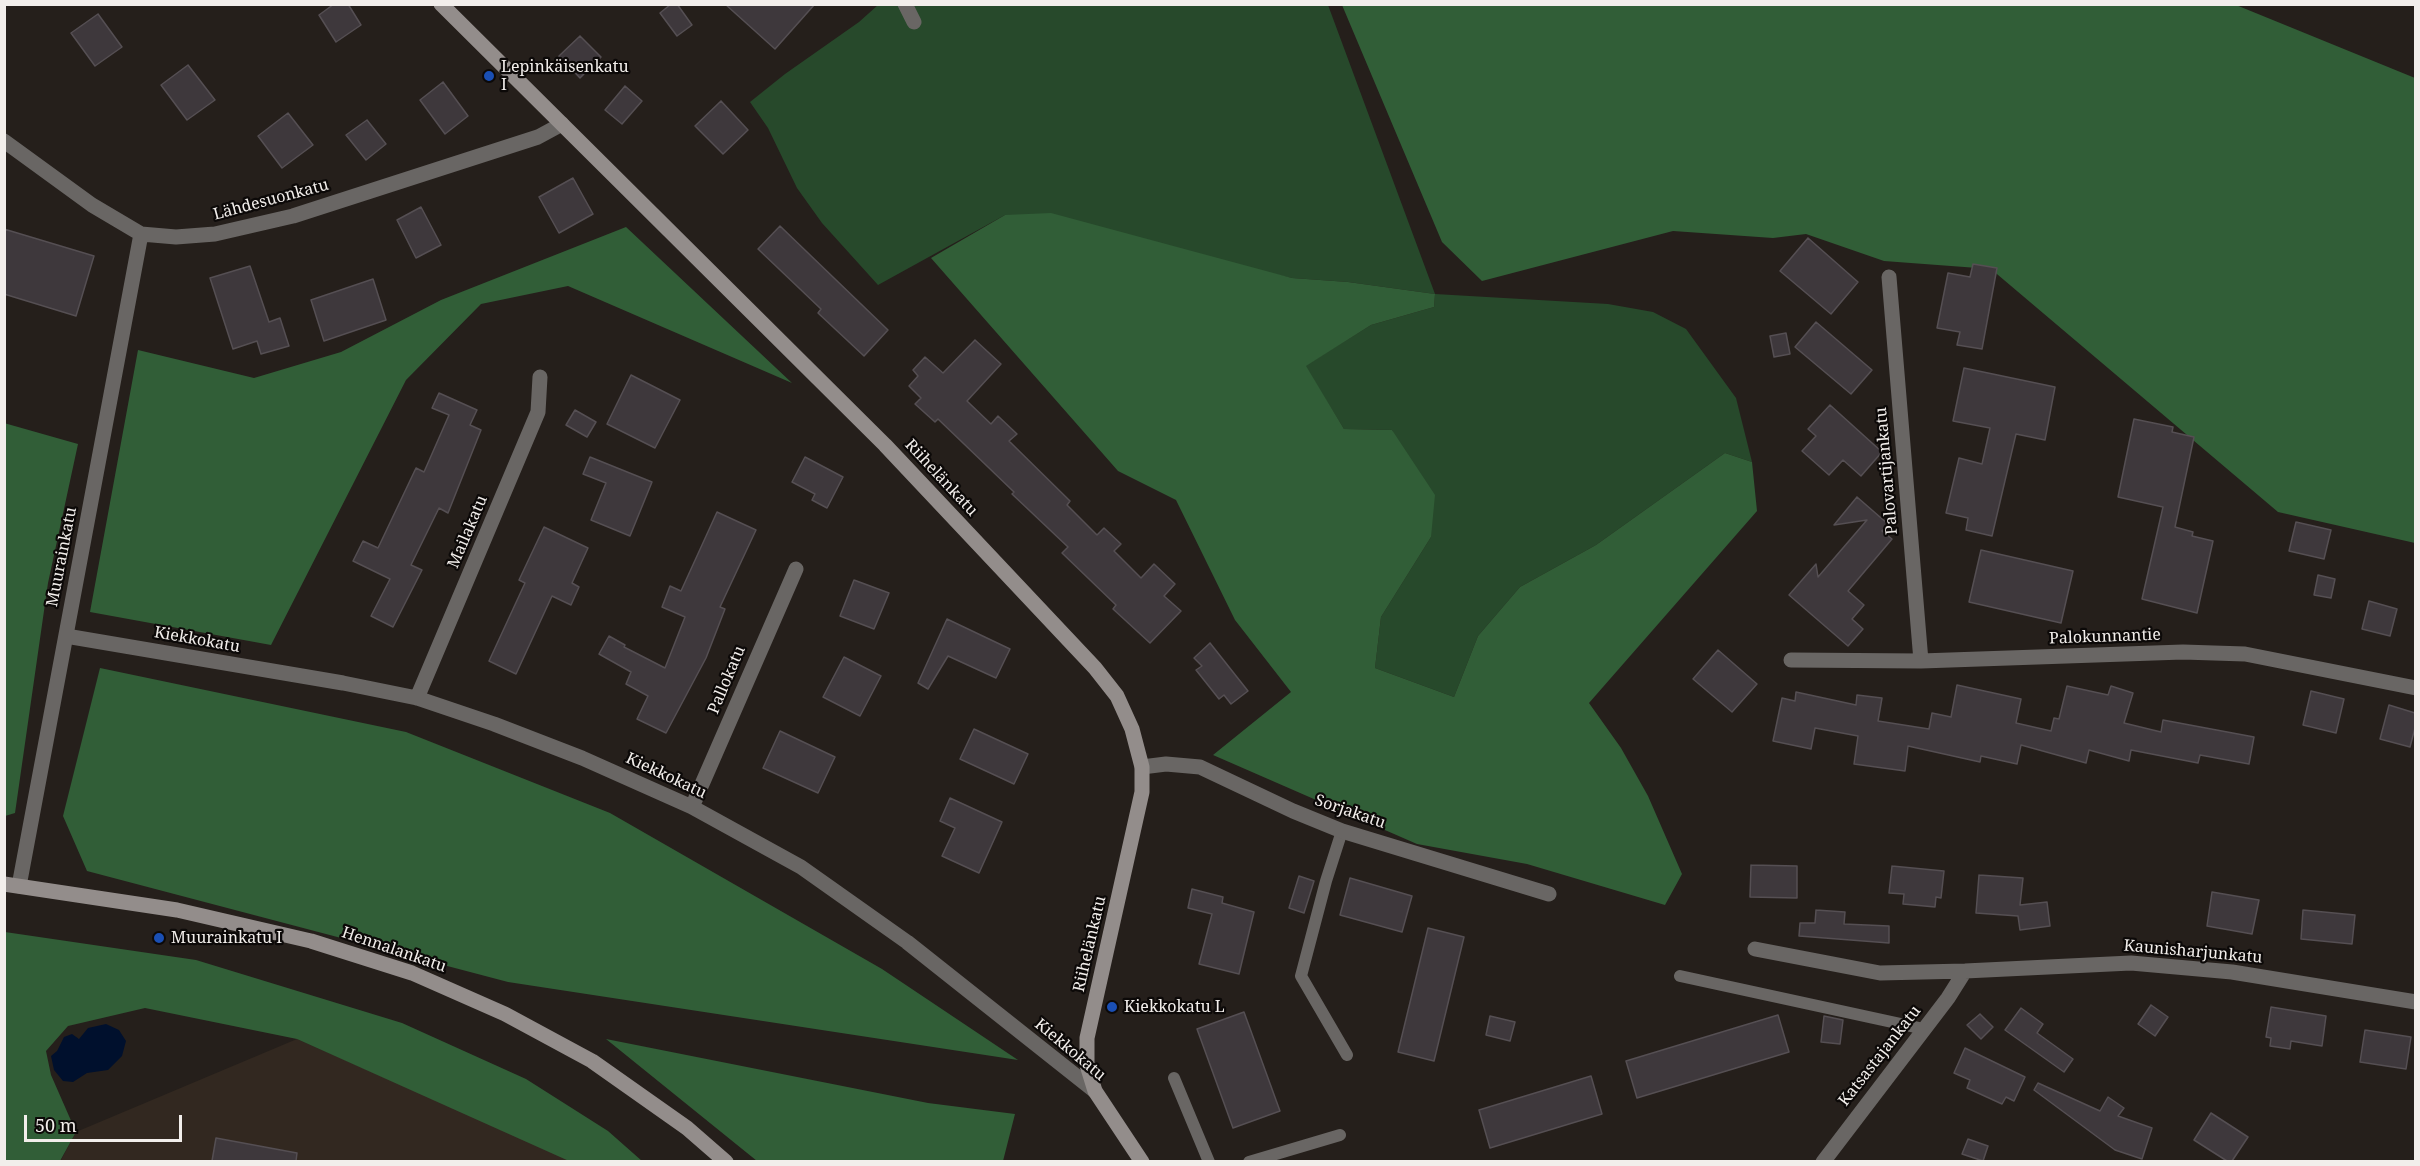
<!DOCTYPE html>
<meta charset="utf-8">
<style>
body{margin:0}
#map{position:relative;width:2420px;height:1166px;overflow:hidden;background:#251f1b;font-family:"Noto Serif",serif}
canvas{display:block}
.frame{position:absolute;inset:0;border:6px solid #f2eeeb;pointer-events:none}
.scale{position:absolute;left:24px;top:1115px;width:158px;height:27px;box-sizing:border-box;border:3px solid #f2eeeb;border-top:0;padding-left:8px;font-size:18px;line-height:21px;white-space:nowrap;color:#f2eeeb;-webkit-text-stroke:4px #0c0908;paint-order:stroke}
</style>
<div id="map">
<canvas width="2420" height="1166"></canvas>
<div class="frame"></div>
<div class="scale">50 m</div>
</div>
<script>
const g = document.querySelector('canvas').getContext('2d');
g.lineJoin = 'round';
function paint(path, color) { g.fillStyle = color; g.fill(path, 'evenodd'); }
const toPath = rows => new Path2D(rows.map(r => 'M' + r).join(''));
function trace(path, color, width, dash) { g.strokeStyle = color; g.lineWidth = width; g.lineCap = dash ? 'butt' : 'round'; g.setLineDash(dash || []); g.stroke(path); }
function write(font, color, halo, rows, align = 'center') {
  g.font = font + ' "Noto Serif",serif'; g.lineWidth = 4.5; g.setLineDash([]); g.textBaseline = 'middle'; g.strokeStyle = halo; g.fillStyle = color; for (const [text, x, y, turn = 0] of rows) {
    g.save(); g.translate(x, y); g.rotate((+turn || 0) * Math.PI / 180); g.textAlign = isNaN(turn) ? turn : align; if (halo) g.strokeText(text, 0, 0); g.fillText(text, 0, 0); g.restore();
  }
}
paint(toPath([
 [297,1039,574,1161,60,1162,76,1132]
]), '#322820');
paint(toPath([
 [878,5,1328,5,1435,294,1608,304,1653,312,1686,329,1736,398,1752,462,1725,453,1596,545,1520,587,1478,636,1454,697,1375,668,1381,617,1431,537,1392,430,1344,429,1305,366,1371,325,1434,307,1435,294,1348,282,1292,278,1005,215,878,285,822,223,797,188,768,128,750,102,785,74,859,22]
]), '#27492b');
paint(toPath([
 [1342,5,2236,5,2415,78,2415,543,2278,512,1991,269,1884,261,1806,234,1773,238,1673,231,1482,281,1442,242],
 [1051,213,1292,278,1348,282,1435,294,1434,307,1371,325,1306,366,1344,429,1392,430,1435,495,1431,537,1381,617,1375,668,1454,697,1478,636,1520,587,1596,545,1725,453,1752,462,1757,511,1589,703,1621,748,1648,796,1682,874,1665,905,1527,864,1417,844,1213,755,1291,692,1235,620,1176,500,1118,471,931,258,1005,215],
 [626,227,792,383,568,286,481,304,406,380,271,645,90,612,138,350,254,378,341,352,441,300],
 [4,423,78,444,48,583,15,813,5,816],
 [100,668,406,732,610,813,882,969,1018,1060,508,982,87,871,63,816],
 [5,932,196,960,402,1023,526,1079,608,1131,642,1161,569,1161,297,1039,145,1008,68,1026,46,1051,51,1075,76,1132,60,1161,5,1161],
 [606,1039,928,1103,1015,1114,1003,1161,757,1161]
]), '#315e37');
paint(toPath([
 [106,1024,119,1030,126,1041,122,1056,108,1070,87,1073,73,1082,63,1081,54,1070,51,1056,57,1051,64,1037,72,1034,79,1039,88,1028]
]), '#00102d');
const building = toPath([
 [334,4,348,4,361,25,336,42,319,15,334,4],
 [671,4,677,4,692,25,677,36,660,13,671,4],
 [725,4,815,4,775,49,725,4],
 [98,14,122,47,95,66,71,33,98,14],
 [580,36,601,57,580,78,559,56,580,36],
 [188,65,215,100,187,120,161,85,188,65],
 [443,82,468,116,445,134,420,100,443,82],
 [625,86,642,101,622,124,605,110,625,86],
 [721,101,748,130,723,154,695,126,721,101],
 [288,113,313,145,282,168,258,136,288,113],
 [367,120,386,144,366,160,346,135,367,120],
 [573,178,593,214,559,233,539,197,573,178],
 [421,207,441,245,416,258,397,220,421,207],
 [780,226,888,330,864,356,818,313,821,309,758,249,780,226],
 [4,229,94,256,76,316,4,294,4,229],
 [1808,238,1858,282,1831,314,1780,271,1808,238],
 [1973,264,1997,268,1982,349,1957,345,1960,332,1937,328,1948,273,1970,277,1973,264],
 [250,266,269,322,280,318,289,346,261,354,257,341,233,349,210,278,250,266],
 [373,279,386,320,324,341,311,300,373,279],
 [1816,322,1872,370,1851,394,1795,347,1816,322],
 [1786,333,1790,354,1774,357,1770,336,1786,333],
 [975,340,1001,364,967,401,991,424,998,416,1017,434,1009,441,1070,501,1067,505,1097,535,1104,528,1121,544,1114,551,1141,578,1154,564,1175,584,1164,596,1181,611,1150,643,1113,609,1116,605,1062,553,1068,547,1012,494,1014,492,938,419,935,422,915,404,921,398,909,386,918,376,913,370,925,357,943,373,975,340],
 [1964,368,2055,387,2045,440,2016,434,1992,536,1966,530,1968,518,1946,513,1959,458,1982,464,1990,428,1953,421,1964,368],
 [631,375,680,400,655,448,607,424,631,375],
 [439,393,477,410,470,425,481,430,448,513,439,508,411,565,422,570,393,627,371,616,390,579,353,561,363,541,378,548,416,468,424,472,449,415,432,408,439,393],
 [1830,405,1882,452,1861,476,1843,460,1829,475,1802,451,1816,436,1808,429,1830,405],
 [575,410,596,422,587,437,566,425,575,410],
 [2134,419,2173,427,2172,432,2194,437,2175,527,2193,532,2192,536,2213,541,2197,613,2142,599,2163,507,2118,497,2134,419],
 [590,457,652,482,630,536,591,520,606,483,583,474,590,457],
 [805,457,843,477,827,508,812,500,815,494,792,482,805,457],
 [1857,497,1888,524,1882,531,1892,539,1848,591,1864,605,1852,619,1863,629,1848,646,1789,595,1816,564,1818,577,1867,520,1834,525,1857,497],
 [717,512,756,530,720,607,725,609,706,658,666,733,637,719,648,696,626,684,631,672,599,654,609,636,625,645,624,647,665,668,685,617,662,607,670,586,681,591,717,512],
 [2296,522,2331,530,2324,559,2289,551,2296,522],
 [544,527,588,548,572,583,579,587,571,605,552,596,516,674,489,661,525,583,519,580,544,527],
 [1981,550,2073,571,2061,623,1969,602,1981,550],
 [2318,575,2335,579,2331,598,2314,595,2318,575],
 [854,580,889,593,874,629,840,616,854,580],
 [2369,601,2397,609,2390,636,2362,629,2369,601],
 [947,619,1010,649,996,678,948,656,928,689,918,683,947,619],
 [1210,643,1248,691,1231,704,1224,695,1219,699,1196,670,1202,666,1194,658,1210,643],
 [1718,650,1757,684,1732,712,1693,679,1718,650],
 [844,657,881,676,860,716,823,697,844,657],
 [1957,685,2021,699,2016,723,2051,731,2054,718,2059,719,2067,686,2108,695,2111,686,2133,693,2124,723,2161,732,2163,720,2254,737,2249,764,2200,755,2198,763,2131,750,2129,761,2089,750,2086,763,2021,745,2017,764,1981,756,1980,762,1908,746,1905,771,1854,764,1858,736,1815,728,1811,749,1773,741,1782,698,1795,701,1796,692,1856,705,1857,695,1882,698,1878,721,1929,729,1932,713,1951,717,1957,685],
 [2311,691,2344,699,2336,733,2303,725,2311,691],
 [2389,705,2415,713,2415,728,2410,747,2380,739,2389,705],
 [974,729,1028,754,1014,784,960,759,974,729],
 [780,731,835,757,818,793,763,768,780,731],
 [950,798,1002,822,979,873,942,856,955,828,940,821,950,798],
 [1751,865,1797,866,1797,898,1750,897,1751,865],
 [1892,866,1944,871,1941,898,1936,897,1935,907,1903,904,1904,894,1889,893,1892,866],
 [1979,875,2023,878,2020,905,2047,902,2050,926,2020,930,2018,916,1976,913,1979,875],
 [1299,876,1314,881,1304,913,1289,908,1299,876],
 [1350,878,1412,896,1402,932,1340,915,1350,878],
 [1192,889,1223,897,1222,903,1254,912,1239,974,1199,964,1212,914,1188,908,1192,889],
 [2212,892,2259,900,2252,934,2207,926,2212,892],
 [1816,910,1845,912,1844,924,1889,926,1889,943,1799,936,1800,923,1815,923,1816,910],
 [2303,910,2355,915,2352,944,2301,939,2303,910],
 [1428,928,1464,937,1434,1061,1398,1052,1428,928],
 [2151,1005,2168,1017,2155,1036,2138,1024,2151,1005],
 [2271,1007,2326,1016,2322,1046,2291,1041,2290,1049,2270,1046,2271,1038,2266,1037,2271,1007],
 [2021,1008,2043,1024,2037,1033,2073,1059,2064,1072,2005,1030,2021,1008],
 [1244,1012,1280,1111,1233,1128,1197,1029,1244,1012],
 [1980,1014,1993,1027,1981,1039,1967,1025,1980,1014],
 [1778,1015,1789,1052,1637,1098,1626,1061,1778,1015],
 [1490,1016,1515,1022,1510,1041,1486,1035,1490,1016],
 [1824,1016,1843,1020,1840,1044,1821,1042,1824,1016],
 [2365,1030,2411,1037,2406,1069,2360,1062,2365,1030],
 [1965,1048,2025,1077,2014,1101,2006,1097,2002,1104,1967,1088,1970,1080,1954,1073,1965,1048],
 [1591,1076,1602,1114,1490,1148,1479,1110,1591,1076],
 [2038,1083,2100,1111,2108,1097,2124,1108,2118,1116,2152,1128,2142,1159,2115,1150,2034,1090,2038,1083],
 [2211,1113,2248,1137,2232,1161,2227,1161,2194,1140,2211,1113],
 [216,1138,297,1153,296,1161,212,1161,216,1138],
 [1968,1139,1988,1146,1983,1161,1962,1154,1968,1139]
]);
paint(building, '#3e383c');
trace(building, '#554f53', 1.5);
trace(toPath([
 [1342,831,1326,881,1301,976,1347,1055],
 [1680,976,1924,1029],
 [1174,1078,1209,1162],
 [1249,1162,1340,1135]
]), '#696664', 12);
trace(toPath([
 [905,4,914,22],
 [4,141,92,205,141,234,176,237,215,234,293,216,538,137,562,124],
 [1889,277,1921,661],
 [66,636,343,683,417,698,494,724,582,758,692,807,801,867,907,942,1095,1091],
 [1791,660,1921,661,2183,652,2245,654,2416,688],
 [417,698,538,412,540,377],
 [1142,767,1166,764,1200,767,1293,811,1342,831,1549,894],
 [692,807,796,569],
 [19,886,141,234],
 [1755,949,1880,973,1965,971,2131,963,2232,972,2416,1002],
 [1823,1162,1948,998,1965,971]
]), '#696664', 15);
trace(toPath([
 [441,4,885,445,1095,668,1117,696,1132,729,1142,767,1142,792,1087,1038,1087,1065,1095,1091,1142,1162],
 [4,884,177,910,311,941,412,973,505,1014,592,1061,687,1128,726,1162]
]), '#938d8b', 15);
for (const [x, y, r, color] of [
 [489,76,6,"#1a4fb4"],
 [159,938,6,"#1a4fb4"],
 [1112,1007,6,"#1a4fb4"]
]) { const dot = new Path2D(); dot.arc(x, y, r, 0, 2 * Math.PI); g.fillStyle = color; g.fill(dot); trace(dot, '#0c0908', 2); }
write('16px', '#f2eeeb', '#0c0908', [
 ["Lepinkäisenkatu",501,67],
 ["I",501,85],
 ["Muurainkatu I",171,938],
 ["Kiekkokatu L",1124,1007]
], 'left');
write('16px', '#f2eeeb', '#0c0908', [
 ["Lähdesuonkatu",271,200,-15],
 ["Palovartijankatu",1887,471,-95],
 ["Riihelänkatu",941,478,47],
 ["Mailakatu",468,532,-67],
 ["Muurainkatu",62,557,-79],
 ["Palokunnantie",2105,637,-2],
 ["Kiekkokatu",197,640,10],
 ["Pallokatu",727,680,-67],
 ["Kiekkokatu",666,776,25],
 ["Sorjakatu",1350,812,19],
 ["Riihelänkatu",1090,944,-77],
 ["Hennalankatu",394,950,19],
 ["Kaunisharjunkatu",2193,952,5],
 ["Kiekkokatu",1070,1050,40],
 ["Katsastajankatu",1880,1056,-52]
]);
</script>
